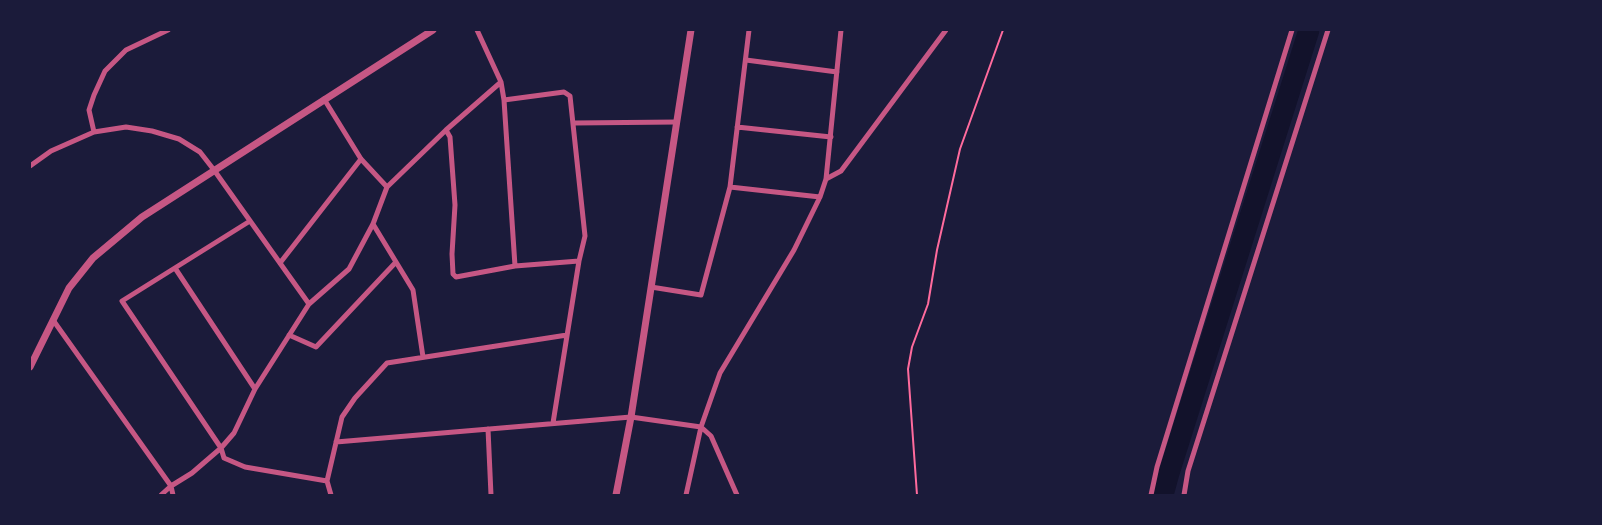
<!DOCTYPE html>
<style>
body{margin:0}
#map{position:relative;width:1602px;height:525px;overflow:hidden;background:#1b1b3a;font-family:"Open Sans",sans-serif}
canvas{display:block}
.frame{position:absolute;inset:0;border:31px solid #1b1b3a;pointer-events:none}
</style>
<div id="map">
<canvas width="1602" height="525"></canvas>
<div class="frame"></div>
</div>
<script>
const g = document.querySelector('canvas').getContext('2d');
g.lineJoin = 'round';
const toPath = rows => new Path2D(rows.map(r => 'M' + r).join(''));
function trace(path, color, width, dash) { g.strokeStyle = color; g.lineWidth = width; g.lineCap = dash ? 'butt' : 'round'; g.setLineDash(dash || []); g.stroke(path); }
trace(toPath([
 [1163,495,1169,473,1309,30]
]), '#12122b', 21);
trace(toPath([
 [917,495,908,369,912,347,928,304,937,250,960,149,1003,30]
]), '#ff6b9d', 2);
trace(toPath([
 [477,30,501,82,504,100,515,266],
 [746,60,837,72],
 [324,99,361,159,387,187],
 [504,100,564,92,570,96,585,236,579,261,553,423],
 [574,123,677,122],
 [737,127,831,137],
 [446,130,450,137,455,205,452,254,453,274,456,277,515,266,579,261],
 [94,132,89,110,94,95,105,71,126,50,168,30],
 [30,166,51,151,94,132,126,127,152,131,179,139,200,152,214,170,309,304],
 [826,179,841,171,946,30],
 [730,187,820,197],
 [250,221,122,301,221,448,224,458,245,467,327,481],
 [373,224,413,290,423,357],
 [280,263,361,159],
 [175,268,255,389],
 [651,287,701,295,730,187,749,30],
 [53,320,171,486,173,495],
 [289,335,316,347,396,262],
 [488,429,491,495],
 [336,442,631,417,701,427,711,436,737,495],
 [161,495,171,486,192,473,221,448,234,433,255,389,309,304,349,269,373,224,387,187,446,130,501,82],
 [331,495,327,481,342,417,355,398,387,363,567,335],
 [686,495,701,427,720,373,794,250,820,197,826,179,841,30],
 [1151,495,1157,467,1292,30],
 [1184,495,1188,471,1328,30]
]), '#c65784', 5);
trace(toPath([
 [30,367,69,288,93,258,142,217,433,30],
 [616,495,631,417,691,30]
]), '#c65784', 7);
</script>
